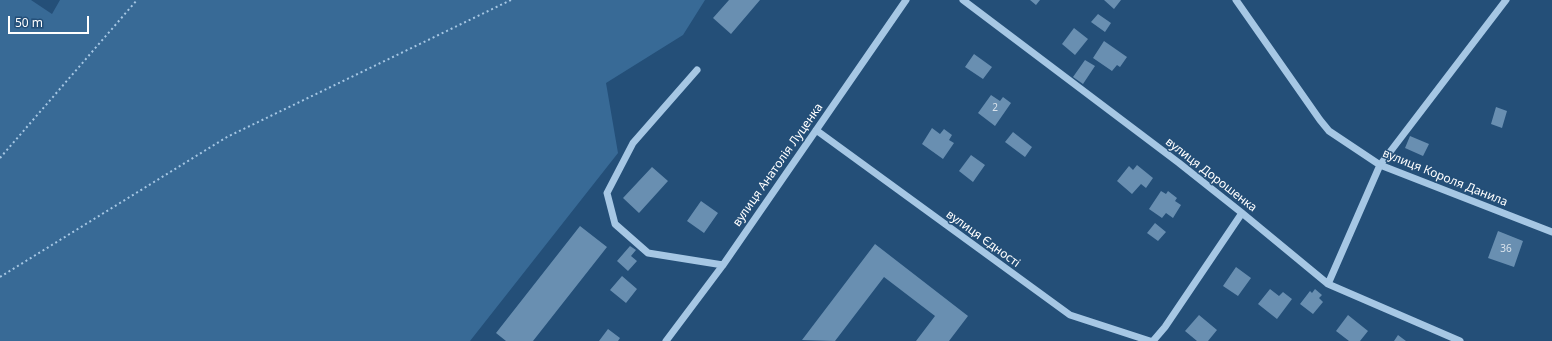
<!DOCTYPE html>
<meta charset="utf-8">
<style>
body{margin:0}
#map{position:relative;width:1552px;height:341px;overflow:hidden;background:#244f78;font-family:"Noto Sans",sans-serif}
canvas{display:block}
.scale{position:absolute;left:8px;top:16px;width:81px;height:18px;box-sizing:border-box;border:2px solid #fff;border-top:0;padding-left:5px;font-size:12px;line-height:14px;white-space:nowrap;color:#fff;-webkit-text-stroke:3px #244f78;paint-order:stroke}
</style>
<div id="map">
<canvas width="1552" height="341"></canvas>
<div class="scale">50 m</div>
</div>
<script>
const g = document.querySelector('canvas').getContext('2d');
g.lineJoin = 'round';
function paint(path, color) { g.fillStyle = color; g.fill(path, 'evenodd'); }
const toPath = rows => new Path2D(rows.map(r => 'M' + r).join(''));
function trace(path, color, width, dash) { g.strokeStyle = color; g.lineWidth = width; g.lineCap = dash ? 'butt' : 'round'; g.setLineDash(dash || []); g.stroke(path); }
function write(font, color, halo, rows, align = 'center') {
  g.font = font + ' "Noto Sans",sans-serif'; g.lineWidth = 3; g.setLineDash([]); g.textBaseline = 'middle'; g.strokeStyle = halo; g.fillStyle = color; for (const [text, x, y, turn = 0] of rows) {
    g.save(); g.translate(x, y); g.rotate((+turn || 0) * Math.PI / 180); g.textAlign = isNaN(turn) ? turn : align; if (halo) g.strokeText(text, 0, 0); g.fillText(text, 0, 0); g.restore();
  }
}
paint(toPath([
 [0,0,31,0,52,14,60,0,705,0,683,35,606,83,618,153,470,341,0,341]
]), '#386a96');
paint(toPath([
 [729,0,760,0,731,34,713,18],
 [1030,0,1040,0,1036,5],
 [1104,0,1121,0,1114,9],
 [1098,14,1111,23,1105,32,1091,22],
 [1074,28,1088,39,1075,55,1062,44],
 [1104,41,1127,57,1120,67,1117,65,1112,71,1093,58],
 [974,54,992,67,983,79,965,67],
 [1085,60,1095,66,1083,84,1073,77],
 [991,95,1000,101,1003,97,1011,103,995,126,978,113],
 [1496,107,1507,111,1502,128,1491,124],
 [932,128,940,134,944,129,952,135,949,140,954,143,943,159,922,144],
 [1013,132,1032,147,1025,157,1005,142],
 [1410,136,1429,144,1423,156,1405,148],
 [971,155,985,165,973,182,959,171],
 [1137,165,1153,178,1146,188,1141,184,1132,194,1117,181,1129,166,1133,170],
 [652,167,668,181,639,213,623,198],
 [1161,191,1166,194,1168,191,1177,198,1175,201,1181,205,1173,218,1166,213,1162,218,1149,209],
 [701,201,718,213,704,233,687,221],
 [1155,223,1166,232,1158,241,1147,233],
 [580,226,607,247,533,341,506,341,496,333],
 [1498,231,1523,241,1514,267,1488,258],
 [875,244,968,316,949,341,916,341,935,316,884,277,835,341,802,340],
 [630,246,636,250,631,256,637,261,628,271,617,261],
 [1236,267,1251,278,1238,296,1223,286],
 [622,276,637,289,626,303,610,290],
 [1270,289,1279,296,1283,292,1292,299,1277,319,1258,304],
 [1315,289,1322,295,1319,298,1323,302,1313,314,1300,304,1310,291,1312,293],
 [1199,315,1217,330,1208,341,1197,341,1185,331],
 [1348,315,1368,331,1360,341,1349,341,1336,331],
 [608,329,620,338,618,341,599,341],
 [1398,335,1406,341,1394,341]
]), '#698fb1');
trace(toPath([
 [0,158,137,0],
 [0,277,227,137,511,0]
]), '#a6c7e4', 2, [2, 3]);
trace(toPath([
 [963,0,1179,163,1242,213,1328,284,1460,341],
 [1236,0,1320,120,1329,131,1380,165,1552,232],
 [697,70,633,143,607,193,615,224,648,253,723,265],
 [816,130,1070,315,1150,341],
 [1328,284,1380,165,1506,0],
 [666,341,723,265,906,0],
 [1153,341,1165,327,1242,213]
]), '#a6c7e4', 7);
write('10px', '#dae3ec', null, [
 ["2",995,108],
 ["36",1506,249]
]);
write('12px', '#fff', '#244f78', [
 ["вулиця Анатолія Луценка",778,165,-55],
 ["вулиця Дорошенка",1211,175,38],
 ["вулиця Короля Данила",1445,178,22],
 ["вулиця Єдності",983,239,36]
]);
</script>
